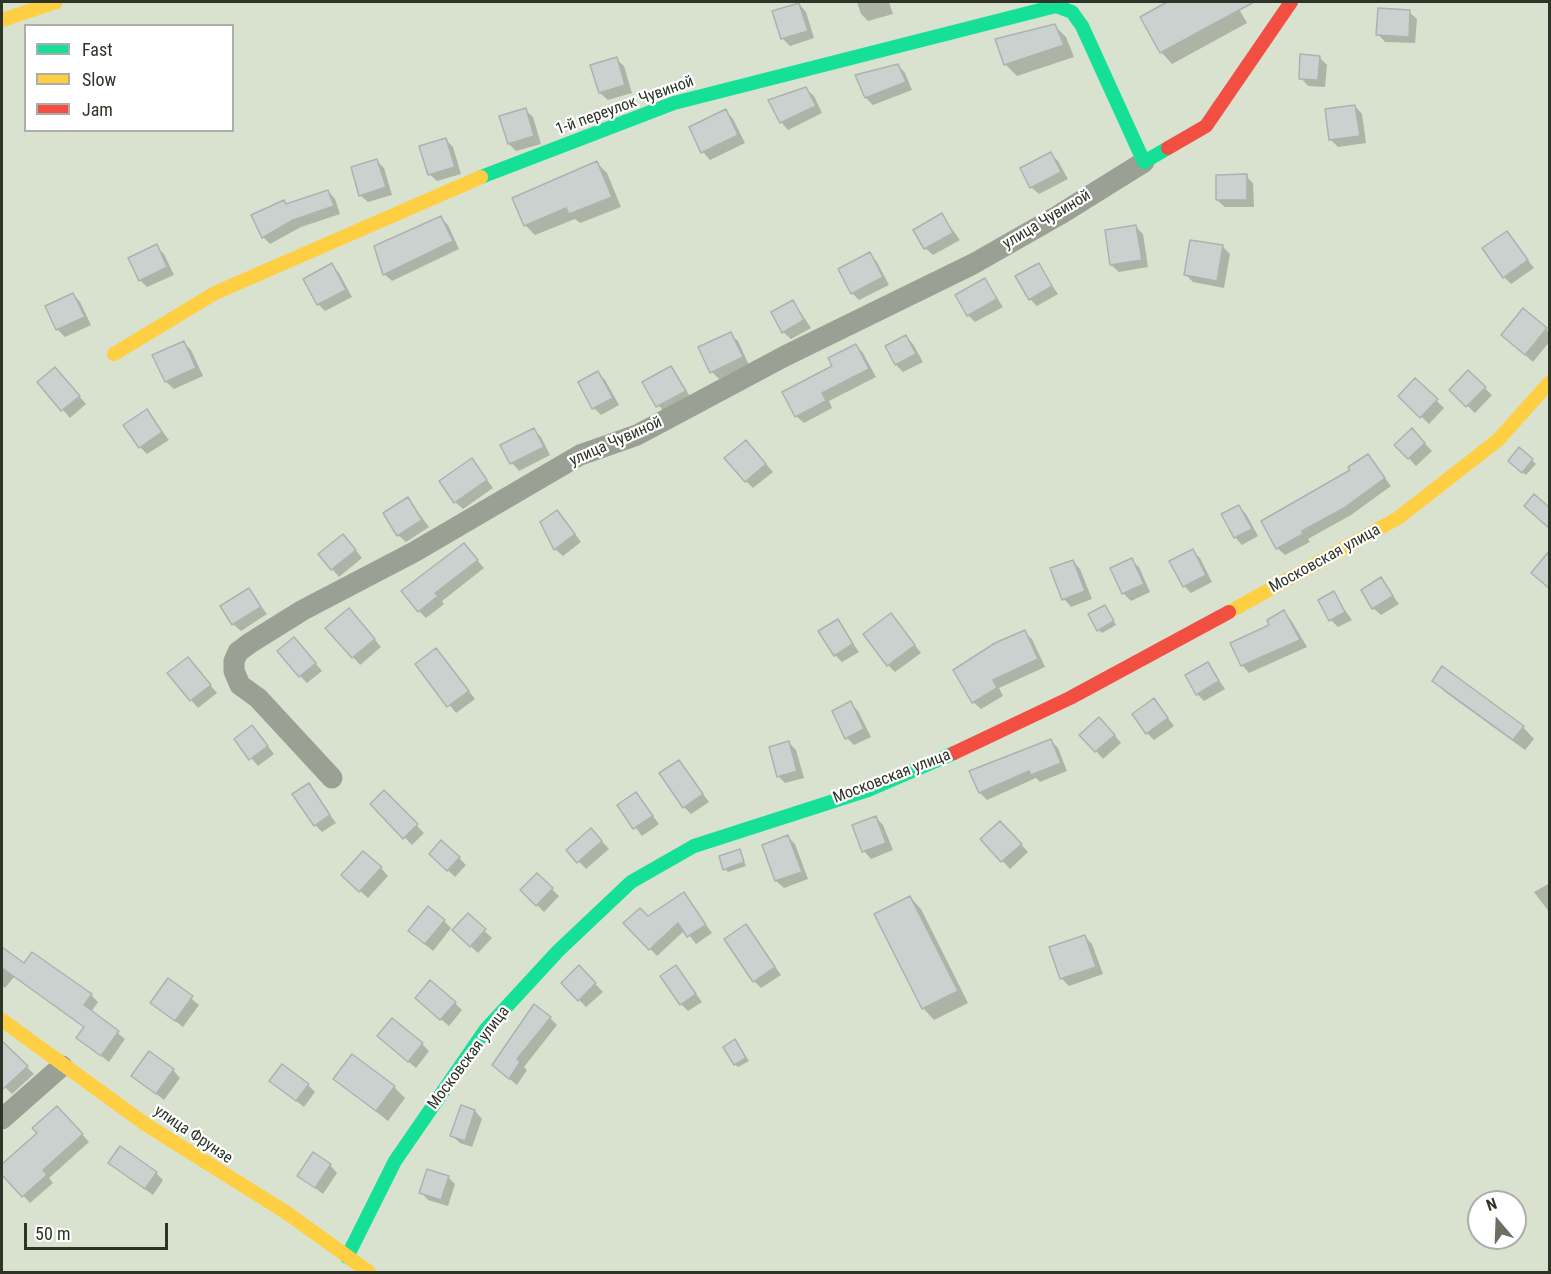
<!DOCTYPE html>
<meta charset="utf-8">
<style>
body{margin:0}
#map{position:relative;width:1551px;height:1274px;overflow:hidden;background:#d9e1cf;font-family:"Roboto Condensed",sans-serif}
canvas{display:block}
.frame{position:absolute;inset:0;border:3px solid #2f3428;pointer-events:none}
.legend{position:absolute;left:24px;top:24px;width:210px;height:108px;box-sizing:border-box;background:#fff;border:2px solid #acaea9;margin:0;padding:8px 10px;list-style:none;font-size:18px;color:#2f3428}
.legend li{display:flex;align-items:center;gap:12px;height:30px}
.legend b{width:30px;border:2px solid #acaea9}
.north{position:absolute;left:1467px;top:1190px;width:60px;height:60px;box-sizing:border-box;background:#fff;border:2px solid #acaea9;border-radius:50%;rotate:341deg;font-size:16px;font-weight:700;line-height:24px;text-align:center;color:#2f3428}
.north::after{content:'';display:block;margin:auto;width:21px;height:27px;background:#6a7162;clip-path:polygon(50% 0,100% 100%,50% 72%,0 100%)}
.scale{position:absolute;left:24px;top:1223px;width:144px;height:27px;box-sizing:border-box;border:3px solid #2f3428;border-top:0;padding-left:8px;font-size:18px;line-height:21px;white-space:nowrap;color:#2f3428;-webkit-text-stroke:4px #fff;paint-order:stroke}
</style>
<div id="map">
<canvas width="1551" height="1274"></canvas>
<div class="frame"></div>
<ul class="legend">
<li><b style="height:8px;background:#16e098"></b>Fast</li>
<li><b style="height:8px;background:#ffcf43"></b>Slow</li>
<li><b style="height:8px;background:#f24e42"></b>Jam</li>
</ul>
<div class="north">N</div>
<div class="scale">50 m</div>
</div>
<script>
const g = document.querySelector('canvas').getContext('2d');
g.lineJoin = 'round';
function paint(path, color) { g.fillStyle = color; g.fill(path, 'evenodd'); }
const toPath = rows => new Path2D(rows.map(r => 'M' + r).join(''));
function trace(path, color, width, dash) { g.strokeStyle = color; g.lineWidth = width; g.lineCap = dash ? 'butt' : 'round'; g.setLineDash(dash || []); g.stroke(path); }
function write(font, color, halo, rows, align = 'center') {
  g.font = font + ' "Roboto Condensed",sans-serif'; g.lineWidth = 4.5; g.setLineDash([]); g.textBaseline = 'middle'; g.strokeStyle = halo; g.fillStyle = color; for (const [text, x, y, turn = 0] of rows) {
    g.save(); g.translate(x, y); g.rotate((+turn || 0) * Math.PI / 180); g.textAlign = isNaN(turn) ? turn : align; if (halo) g.strokeText(text, 0, 0); g.fillText(text, 0, 0); g.restore();
  }
}
paint(toPath([
 [857,2,889,2,893,14,868,21,861,14],
 [1170,2,1235,2,1247,23,1172,64,1161,52,1142,17],
 [799,4,806,12,814,38,790,46,783,39,774,12],
 [1409,12,1417,19,1415,43,1385,42,1378,34],
 [1055,26,1066,37,1074,57,1017,76,1006,65,997,40],
 [1319,57,1327,65,1325,87,1308,86,1301,78],
 [616,59,624,66,632,93,608,100,600,93],
 [898,65,905,73,912,90,873,105,866,98],
 [806,89,814,96,822,113,788,130,781,122],
 [1355,106,1362,114,1366,143,1338,147,1330,139],
 [525,110,533,117,541,144,516,151,509,144],
 [726,111,733,119,745,143,710,160,703,152,691,128],
 [446,140,453,147,461,174,437,181,429,174],
 [1051,154,1058,161,1068,179,1039,194,1031,187],
 [377,161,384,168,392,195,368,202,360,195],
 [597,163,607,173,621,207,580,223,575,219,535,235,525,225],
 [1246,176,1253,183,1254,207,1225,207,1217,200],
 [328,191,335,199,340,214,301,227,270,244,263,237,287,205],
 [942,215,960,240,933,255,925,248],
 [440,217,448,225,459,249,392,281,384,274],
 [1136,227,1143,234,1148,267,1119,272,1111,265],
 [1507,233,1534,268,1511,284,1504,277],
 [156,246,164,254,174,275,147,287,140,280],
 [1223,247,1230,254,1224,288,1193,282,1186,275],
 [870,254,877,262,889,285,859,300,852,293],
 [332,265,339,273,352,297,325,311,318,304],
 [1038,265,1058,294,1037,306,1030,299],
 [985,280,1003,307,975,322,968,315],
 [73,294,80,302,91,325,65,337,58,330,47,307],
 [793,301,811,328,791,339,783,332],
 [1523,311,1550,333,1550,341,1533,362,1503,335],
 [730,334,738,341,749,365,719,379,712,372],
 [906,337,913,344,923,362,903,372,896,365],
 [184,343,191,350,203,376,174,389,166,382,154,356],
 [856,345,863,353,876,377,829,401,832,408,804,423,796,416,834,367],
 [671,368,692,399,665,414,644,383],
 [1468,372,1492,395,1475,413,1451,390],
 [598,373,605,380,619,405,601,415,594,408],
 [62,376,86,404,70,418,39,382],
 [1415,380,1444,408,1429,424,1400,396],
 [147,411,169,440,147,454,140,447],
 [533,429,541,437,550,455,519,471,512,463],
 [1412,430,1432,451,1416,466,1396,445],
 [753,449,773,472,753,488,746,481],
 [1519,449,1536,464,1526,475,1510,461],
 [1368,456,1391,486,1351,515,1308,539,1310,542,1285,555,1277,548],
 [472,460,493,488,463,509,455,502],
 [408,499,429,527,406,542,398,535],
 [1239,507,1246,514,1258,536,1242,545,1235,537],
 [564,519,581,542,563,556,555,549],
 [350,543,362,558,339,577,320,555],
 [464,545,484,568,442,601,444,604,426,618,419,611],
 [1192,551,1200,558,1212,582,1191,593,1184,586],
 [1131,560,1139,567,1150,592,1131,601,1124,594,1112,569],
 [1073,561,1080,569,1092,599,1071,607,1064,599,1052,569],
 [1381,579,1399,604,1381,615,1373,608],
 [249,590,267,614,241,631,233,624],
 [1333,593,1352,620,1338,627,1331,620],
 [1105,607,1116,625,1102,633,1099,630],
 [1284,612,1291,620,1307,647,1249,673,1242,665],
 [891,615,921,653,895,672,888,665],
 [356,617,381,647,360,665,353,657],
 [837,621,859,652,842,662,835,655],
 [1024,632,1032,639,1045,667,999,688,1003,696,981,709,973,702],
 [301,646,322,671,307,683,300,676],
 [436,650,475,699,456,713,417,664],
 [188,659,217,693,198,708,191,700],
 [1208,664,1225,689,1204,701,1197,694],
 [1433,680,1523,727,1534,739,1525,750,1445,692],
 [1154,700,1174,726,1154,740,1147,733],
 [850,703,858,711,871,737,854,745,847,738],
 [1107,726,1121,743,1103,759,1096,751],
 [259,735,274,754,258,766,236,740],
 [1051,741,1058,748,1067,771,1040,782,1036,778,987,800,980,793],
 [789,743,796,750,804,778,785,783,778,776],
 [679,762,709,802,691,814,684,807],
 [308,785,336,823,322,832,315,825],
 [384,792,424,833,412,845,372,804],
 [636,794,659,824,642,836,619,806],
 [876,818,883,825,893,850,871,859,864,851,854,826],
 [1008,830,1028,852,1010,869,982,839],
 [598,837,609,849,586,869,568,850],
 [788,837,795,844,808,879,784,888,776,881],
 [739,851,746,866,728,872,725,869],
 [431,854,459,858,466,865,455,877],
 [381,868,388,876,368,898,350,882],
 [537,875,559,896,544,912,522,890],
 [1550,883,1550,913,1534,892],
 [683,894,712,933,696,944,685,930,657,956,626,923,648,918],
 [910,897,921,909,968,1003,934,1020,923,1008],
 [468,915,492,938,478,953,461,937],
 [444,921,451,928,433,951,417,938],
 [746,926,781,975,761,988,754,981],
 [1085,937,1092,944,1103,974,1069,986,1062,979,1051,948],
 [2,949,24,965,91,995,98,1002,91,1012,125,1039,109,1062,84,1042,85,1028,48,1001,14,977,5,988,2,986],
 [579,967,603,992,586,1007,563,983],
 [676,967,702,1002,688,1011,681,1004],
 [169,980,199,1005,183,1027,152,1003],
 [455,1003,462,1010,449,1026,424,1005],
 [550,1018,557,1025,524,1067,527,1070,517,1085,501,1072],
 [379,1036,422,1044,429,1051,416,1068],
 [735,1041,749,1061,738,1067,735,1064],
 [2,1043,34,1074,12,1094,2,1084],
 [173,1070,180,1078,164,1100,133,1076],
 [335,1079,394,1087,405,1098,388,1121],
 [271,1081,308,1085,315,1092,304,1107],
 [462,1107,475,1111,482,1119,472,1147,460,1143,452,1136],
 [65,1115,89,1142,49,1178,53,1183,30,1203,2,1172,2,1167,39,1133],
 [110,1163,156,1173,163,1180,153,1195],
 [330,1165,337,1173,323,1194,299,1176],
 [448,1177,455,1184,448,1206,428,1200,421,1192]
]), '#0003');
const building = toPath([
 [1167,2,1254,2,1160,53,1140,17,1167,2],
 [799,3,808,31,781,39,772,11,799,3],
 [1378,8,1410,10,1409,37,1376,35,1378,8],
 [1055,24,1064,45,1004,65,995,39,1055,24],
 [1300,54,1320,56,1318,80,1299,79,1300,54],
 [617,57,625,85,599,93,590,65,617,57],
 [898,64,906,82,865,98,855,75,898,64],
 [806,87,816,106,780,123,768,100,806,87],
 [1355,105,1360,136,1329,140,1325,109,1355,105],
 [526,108,534,136,508,144,499,116,526,108],
 [726,109,738,135,701,153,689,127,726,109],
 [446,138,455,167,428,175,419,146,446,138],
 [1051,152,1061,172,1030,188,1020,168,1051,152],
 [377,159,386,187,359,196,351,167,377,159],
 [597,161,612,197,569,214,566,208,524,226,512,198,597,161],
 [1247,174,1247,200,1216,200,1216,175,1247,174],
 [328,190,334,206,293,220,262,238,251,215,284,200,286,204,328,190],
 [942,213,953,233,924,249,913,230,942,213],
 [441,216,453,241,383,275,374,246,441,216],
 [1136,225,1142,260,1110,265,1105,230,1136,225],
 [1507,231,1528,260,1503,278,1482,248,1507,231],
 [1190,240,1223,245,1217,281,1184,275,1190,240],
 [157,244,167,267,139,281,128,258,157,244],
 [870,252,883,277,851,294,838,269,870,252],
 [332,263,346,290,317,305,303,279,332,263],
 [1039,263,1052,286,1029,300,1015,276,1039,263],
 [985,278,997,299,967,316,955,295,985,278],
 [73,293,85,317,56,330,45,306,73,293],
 [793,300,804,320,782,333,771,312,793,300],
 [1523,308,1547,328,1525,355,1501,335,1523,308],
 [731,332,743,357,710,373,698,347,731,332],
 [906,335,916,354,895,365,885,346,906,335],
 [184,341,196,368,165,382,152,355,184,341],
 [856,344,869,369,822,393,826,401,795,417,782,392,832,366,828,358,856,344],
 [671,366,686,391,656,407,642,382,671,366],
 [55,367,80,396,61,411,37,382,55,367],
 [1468,370,1486,387,1466,407,1449,390,1468,370],
 [598,371,613,398,592,409,578,382,598,371],
 [1415,378,1438,399,1420,418,1398,396,1415,378],
 [147,409,162,432,139,448,123,425,147,409],
 [534,428,544,447,510,464,500,445,534,428],
 [1412,428,1425,443,1408,459,1394,445,1412,428],
 [746,440,766,464,745,482,724,458,746,440],
 [1519,447,1533,459,1522,473,1508,461,1519,447],
 [1368,454,1385,478,1344,508,1302,531,1303,534,1276,549,1261,521,1350,470,1348,467,1368,454],
 [472,458,487,480,454,503,439,481,472,458],
 [1534,494,1550,508,1550,529,1524,506,1534,494],
 [408,497,422,520,397,536,383,513,408,497],
 [1239,505,1252,529,1234,538,1221,514,1239,505],
 [557,510,575,534,554,550,540,522,557,510],
 [343,534,356,550,331,570,318,554,343,534],
 [464,543,478,560,435,593,438,596,418,612,401,591,464,543],
 [1193,549,1206,575,1183,587,1169,561,1193,549],
 [1550,550,1550,589,1531,573,1550,550],
 [1132,558,1144,584,1122,594,1110,568,1132,558],
 [1073,560,1085,591,1062,600,1050,568,1073,560],
 [1381,577,1393,596,1372,609,1361,590,1381,577],
 [249,588,261,607,232,625,220,606,249,588],
 [1334,591,1345,612,1329,621,1318,600,1334,591],
 [1105,605,1114,621,1097,631,1088,614,1105,605],
 [349,608,375,639,352,658,325,628,349,608],
 [1284,610,1300,640,1241,666,1230,643,1269,625,1267,620,1284,610],
 [891,613,915,645,887,666,863,634,891,613],
 [838,619,853,644,834,656,818,631,838,619],
 [1025,630,1038,659,993,680,997,688,972,703,953,670,995,643,1025,630],
 [294,637,316,663,299,677,277,651,294,637],
 [436,648,469,691,447,707,415,664,436,648],
 [188,657,211,685,190,701,167,673,188,657],
 [1208,662,1219,681,1196,695,1185,675,1208,662],
 [1442,666,1524,726,1513,740,1432,681,1442,666],
 [1154,698,1168,718,1146,734,1132,714,1154,698],
 [851,701,864,729,845,739,832,711,851,701],
 [1099,717,1115,735,1095,752,1079,735,1099,717],
 [252,725,268,746,249,760,234,739,252,725],
 [1051,739,1061,763,1031,775,1029,771,979,793,969,771,1051,739],
 [789,741,797,771,777,777,769,747,789,741],
 [679,760,703,794,683,808,659,773,679,760],
 [309,783,330,815,314,826,292,794,309,783],
 [384,790,418,824,403,839,370,804,384,790],
 [636,792,653,816,633,829,617,805,636,792],
 [876,816,886,843,862,852,852,825,876,816],
 [1000,821,1022,844,1001,862,980,839,1000,821],
 [591,828,602,841,577,863,566,850,591,828],
 [788,835,802,872,775,881,762,845,788,835],
 [441,840,460,857,447,871,429,854,441,840],
 [740,849,744,862,723,870,719,856,740,849],
 [363,851,382,867,359,892,341,875,363,851],
 [537,873,553,888,536,906,520,890,537,873],
 [684,892,706,925,687,937,678,923,649,950,623,923,640,908,648,916,684,892],
 [910,896,958,991,922,1009,874,914,910,896],
 [428,906,445,920,425,944,408,931,428,906],
 [468,913,486,929,470,947,452,930,468,913],
 [746,924,775,967,753,982,724,939,746,924],
 [1085,935,1096,967,1060,979,1049,947,1085,935],
 [2,947,24,963,32,952,92,994,84,1005,119,1031,101,1056,76,1038,84,1027,2,968,2,947],
 [579,965,596,983,578,1001,561,983,579,965],
 [676,965,696,994,680,1005,660,976,676,965],
 [168,978,193,996,175,1021,150,1003,168,978],
 [430,980,456,1002,440,1020,415,998,430,980],
 [534,1004,551,1017,517,1059,520,1062,509,1079,492,1065,534,1004],
 [392,1018,423,1043,408,1062,377,1036,392,1018],
 [735,1039,746,1058,734,1065,723,1047,735,1039],
 [2,1041,28,1066,2,1090,2,1041],
 [149,1051,174,1069,156,1094,131,1076,149,1051],
 [352,1054,395,1086,376,1111,333,1079,352,1054],
 [282,1064,309,1084,296,1101,269,1081,282,1064],
 [461,1105,475,1110,465,1141,450,1136,461,1105],
 [57,1106,83,1134,43,1170,47,1175,22,1197,2,1175,2,1164,37,1133,32,1128,57,1106],
 [120,1146,157,1172,145,1189,108,1163,120,1146],
 [313,1152,331,1164,315,1188,297,1176,313,1152],
 [427,1169,449,1176,441,1200,419,1193,427,1169]
]);
paint(building, '#cad2d0');
trace(building, '#abb3b0', 1.5);
trace(toPath([
 [332,778,258,698,240,685,234,671,234,661,238,652,250,643,303,610,414,552,580,455,637,435,785,356,973,264,1059,215,1144,162],
 [2,1119,62,1066]
]), '#9aa093', 21);
trace(toPath([
 [481,177,674,103,1056,6,1072,12,1082,26,1144,162,1168,148],
 [347,1257,395,1161,486,1029,558,951,631,882,694,846,868,790,954,753]
]), '#16e098', 14);
trace(toPath([
 [2,20,56,2],
 [114,354,215,293,481,177],
 [1229,612,1398,518,1498,440,1550,382],
 [2,1020,145,1124,287,1213,369,1272]
]), '#ffcf43', 14);
trace(toPath([
 [1168,148,1206,126,1291,2],
 [954,753,1070,698,1229,612]
]), '#f24e42', 14);
write('16px', '#2f3428', '#fff', [
 ["1-й переулок Чувиной",625,106,-20],
 ["улица Чувиной",1047,220,-31],
 ["улица Чувиной",616,442,-24],
 ["Московская улица",1325,559,-29],
 ["Московская улица",892,777,-21],
 ["Московская улица",469,1058,-53],
 ["улица Фрунзе",193,1135,34]
]);
</script>
